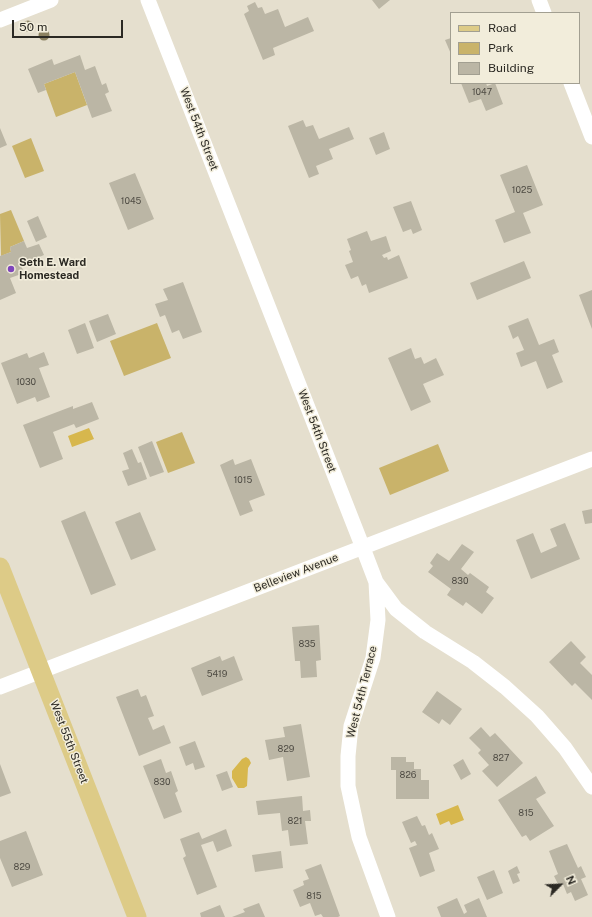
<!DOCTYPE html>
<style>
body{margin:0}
#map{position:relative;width:592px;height:917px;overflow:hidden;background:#e5dfce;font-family:"Public Sans",sans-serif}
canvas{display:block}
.legend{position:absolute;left:450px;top:12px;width:130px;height:72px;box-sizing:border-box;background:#f2eddb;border:1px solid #a29f91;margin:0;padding:5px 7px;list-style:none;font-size:12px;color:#2b2923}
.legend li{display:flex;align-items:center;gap:8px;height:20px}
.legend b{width:20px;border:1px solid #a29f91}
.north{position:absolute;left:540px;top:865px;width:40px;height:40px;-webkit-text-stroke:3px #f2eddb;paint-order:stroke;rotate:66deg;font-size:11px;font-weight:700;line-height:16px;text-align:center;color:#2b2923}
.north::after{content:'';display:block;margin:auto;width:14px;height:18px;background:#2b2923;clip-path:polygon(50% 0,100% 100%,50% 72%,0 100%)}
.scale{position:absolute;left:12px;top:20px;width:111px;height:18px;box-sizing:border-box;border:2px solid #2b2923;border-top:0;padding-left:5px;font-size:12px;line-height:14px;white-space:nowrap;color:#2b2923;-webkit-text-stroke:3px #f2eddb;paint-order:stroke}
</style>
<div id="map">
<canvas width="592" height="917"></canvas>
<ul class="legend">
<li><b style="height:5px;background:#ddcb87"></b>Road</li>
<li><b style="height:11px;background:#c9b36a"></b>Park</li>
<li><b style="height:11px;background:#bbb6a5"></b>Building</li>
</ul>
<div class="north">N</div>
<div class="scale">50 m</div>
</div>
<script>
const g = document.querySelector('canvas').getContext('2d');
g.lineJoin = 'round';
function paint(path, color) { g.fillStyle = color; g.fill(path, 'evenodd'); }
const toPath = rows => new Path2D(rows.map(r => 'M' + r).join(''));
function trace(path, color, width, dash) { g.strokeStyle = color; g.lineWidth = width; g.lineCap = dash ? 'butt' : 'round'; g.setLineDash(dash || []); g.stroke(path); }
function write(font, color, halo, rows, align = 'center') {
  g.font = font + ' "Public Sans",sans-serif'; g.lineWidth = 3; g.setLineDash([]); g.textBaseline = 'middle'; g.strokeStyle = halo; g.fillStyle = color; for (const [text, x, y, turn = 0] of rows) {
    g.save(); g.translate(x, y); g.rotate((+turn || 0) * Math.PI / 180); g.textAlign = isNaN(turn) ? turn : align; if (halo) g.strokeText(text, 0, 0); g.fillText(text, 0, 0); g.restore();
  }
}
paint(toPath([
 [75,72,87,105,56,117,44,84],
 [31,138,44,171,25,178,12,146],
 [11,210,24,241,10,247,11,252,1,256,0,214],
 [157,323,171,358,124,376,110,341],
 [182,432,195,463,168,473,156,442],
 [438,444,449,471,390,495,379,468]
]), '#c9b36a');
paint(toPath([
 [89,428,94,439,72,447,68,436],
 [246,757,249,759,251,763,248,768,247,786,244,788,238,788,232,778,232,771,242,759],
 [458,805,464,820,451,825,449,821,440,825,436,814]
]), '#d7b74d');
paint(toPath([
 [372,0,390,0,379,9],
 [255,2,258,8,262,7,265,14,278,9,285,27,308,17,314,31,273,48,275,55,263,60,244,14,249,11,247,6],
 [451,38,451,54,445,40],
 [80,55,85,70,95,66,102,85,106,83,109,92,105,94,112,111,92,118,75,72,44,84,46,90,38,93,28,69,52,59,54,65],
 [461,83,486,83,487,86,495,83,503,104,486,111,481,99,469,103],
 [303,120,306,127,313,125,319,139,349,127,354,139,329,149,333,159,316,166,319,174,309,178,288,126],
 [0,128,7,145,0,148],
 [384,132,390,149,376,155,369,138],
 [527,165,543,205,523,213,531,233,504,243,495,220,515,212,500,175],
 [135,173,154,219,128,230,109,183],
 [411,201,422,230,413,234,411,229,403,232,393,207],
 [38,216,47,237,36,242,27,221],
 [367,231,371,241,386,236,391,251,382,255,384,258,387,257,388,260,399,255,408,278,369,293,366,284,362,286,358,276,351,279,345,265,353,262,349,251,351,250,347,239],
 [24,241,27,248,39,244,44,255,21,265,24,273,10,278,16,293,0,300,0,256,11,252,10,247],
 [524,261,531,278,477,300,470,283],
 [183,282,202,332,183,339,179,330,172,333,165,315,160,317,155,304,168,300,163,289],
 [592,290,592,329,579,295],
 [108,314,116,334,97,342,89,321],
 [528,318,539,345,554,339,559,352,552,355,563,382,547,389,536,361,521,367,516,353,524,350,518,336,513,339,508,326],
 [85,323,94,348,77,354,68,330],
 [411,348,415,359,421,357,424,364,436,358,444,375,423,384,431,402,411,411,388,358],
 [44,352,49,365,39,368,50,397,37,402,35,397,17,404,1,363,27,353,29,358],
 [92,402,99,419,76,428,74,424,53,432,63,459,40,468,23,425,73,406,73,409],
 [152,441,164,472,150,477,138,447],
 [132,449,138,463,141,462,147,479,128,486,122,471,129,469,123,453],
 [233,459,235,465,251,459,265,495,249,501,253,511,240,516,220,465],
 [592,509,592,523,585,524,582,511],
 [85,511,116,585,91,595,61,521],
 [140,512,156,550,131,560,115,522],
 [565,523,580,559,531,579,516,540,533,533,541,553,557,546,550,529],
 [462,544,474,552,461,569,468,575,470,573,489,587,486,592,494,598,482,614,466,602,463,606,447,595,451,589,428,572,433,566,430,563,437,553,449,561],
 [319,625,321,660,316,661,317,677,301,678,300,661,295,661,292,627],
 [571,641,586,657,580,663,592,675,592,700,575,683,572,686,549,662],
 [220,656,222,661,234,656,243,680,202,696,191,668],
 [138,689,141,697,146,695,154,716,148,718,153,730,164,725,171,743,139,756,116,697],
 [437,691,462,709,450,725,442,719,439,724,422,712],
 [301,724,310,777,287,781,283,757,269,760,265,740,285,737,283,727],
 [481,727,490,737,495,733,523,763,497,787,482,771,489,765,478,753,481,750,469,738],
 [195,741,205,767,195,770,193,763,186,766,179,747],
 [391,757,406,757,406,762,414,762,414,769,421,769,421,780,429,780,429,799,396,799,396,770,391,770],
 [161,759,166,773,171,771,178,791,175,793,182,812,164,819,143,766],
 [463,759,471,774,461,780,453,765],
 [0,764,11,793,0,797],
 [227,771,233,787,222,791,216,775],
 [536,776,546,793,536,799,554,826,530,841,526,835,522,837,498,800],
 [302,796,303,811,310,810,311,821,305,821,308,844,290,846,288,830,282,831,280,813,258,815,256,801],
 [417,816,422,826,425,825,429,835,432,833,439,849,429,853,435,871,420,877,409,848,417,845,415,841,411,843,402,822],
 [226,829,232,846,217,852,213,841,201,845,217,887,197,895,183,858,186,856,180,839,199,832,202,839],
 [26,831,43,875,12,887,0,858,0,841],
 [567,844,578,868,581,866,586,877,581,879,588,895,575,901,571,892,567,894,563,884,559,886,554,876,558,874,549,851],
 [281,851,283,868,255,872,252,855],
 [321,864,340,916,338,917,323,917,321,914,315,916,310,903,300,907,293,890,304,885,303,881,309,879,305,870],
 [517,866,520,873,517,874,520,881,513,884,508,871],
 [494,870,503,893,487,900,477,877],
 [457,898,464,914,467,912,464,905,479,898,487,917,441,917,437,907],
 [259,903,265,917,232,917,245,912,243,909],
 [220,905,225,917,201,917,200,913]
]), '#bbb6a5');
trace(toPath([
 [148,0,363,548,376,582,396,609,425,632,473,662,505,687,537,716,565,748,592,787],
 [539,0,544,13],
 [0,20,51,0],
 [571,83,592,137],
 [376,582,378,620,373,658,351,726,348,756,348,786,359,837,388,917],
 [0,687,592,459]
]), '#fff', 15);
trace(toPath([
 [0,567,137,917]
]), '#ddcb87', 19);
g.fillStyle = '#8c8261';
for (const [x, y] of [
 [28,26],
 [44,35]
]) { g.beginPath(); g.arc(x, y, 5.5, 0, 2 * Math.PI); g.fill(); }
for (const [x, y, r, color] of [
 [11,269,4,"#7e45bb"]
]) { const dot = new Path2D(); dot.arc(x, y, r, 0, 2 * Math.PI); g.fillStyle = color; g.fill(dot); trace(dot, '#f2eddb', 1.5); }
write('9px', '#4f4c44', null, [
 ["1047",482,92],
 ["1025",522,190],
 ["1045",131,201],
 ["1030",26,382],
 ["1015",243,480],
 ["830",460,581],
 ["835",307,644],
 ["5419",217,674],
 ["829",286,749],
 ["827",501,758],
 ["826",408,775],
 ["830",162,782],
 ["815",526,813],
 ["821",295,821],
 ["829",22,867],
 ["815",314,896]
]);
write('11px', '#2b2923', '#f2eddb', [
 ["West 54th Street",199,129,69],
 ["West 54th Street",317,431,69],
 ["Belleview Avenue",296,573,-21],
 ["West 54th Terrace",362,692,-76],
 ["West 55th Street",69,742,69]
]);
write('bold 11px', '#2b2923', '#f2eddb', [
 ["Seth E. Ward",19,263],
 ["Homestead",19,276]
], 'left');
</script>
